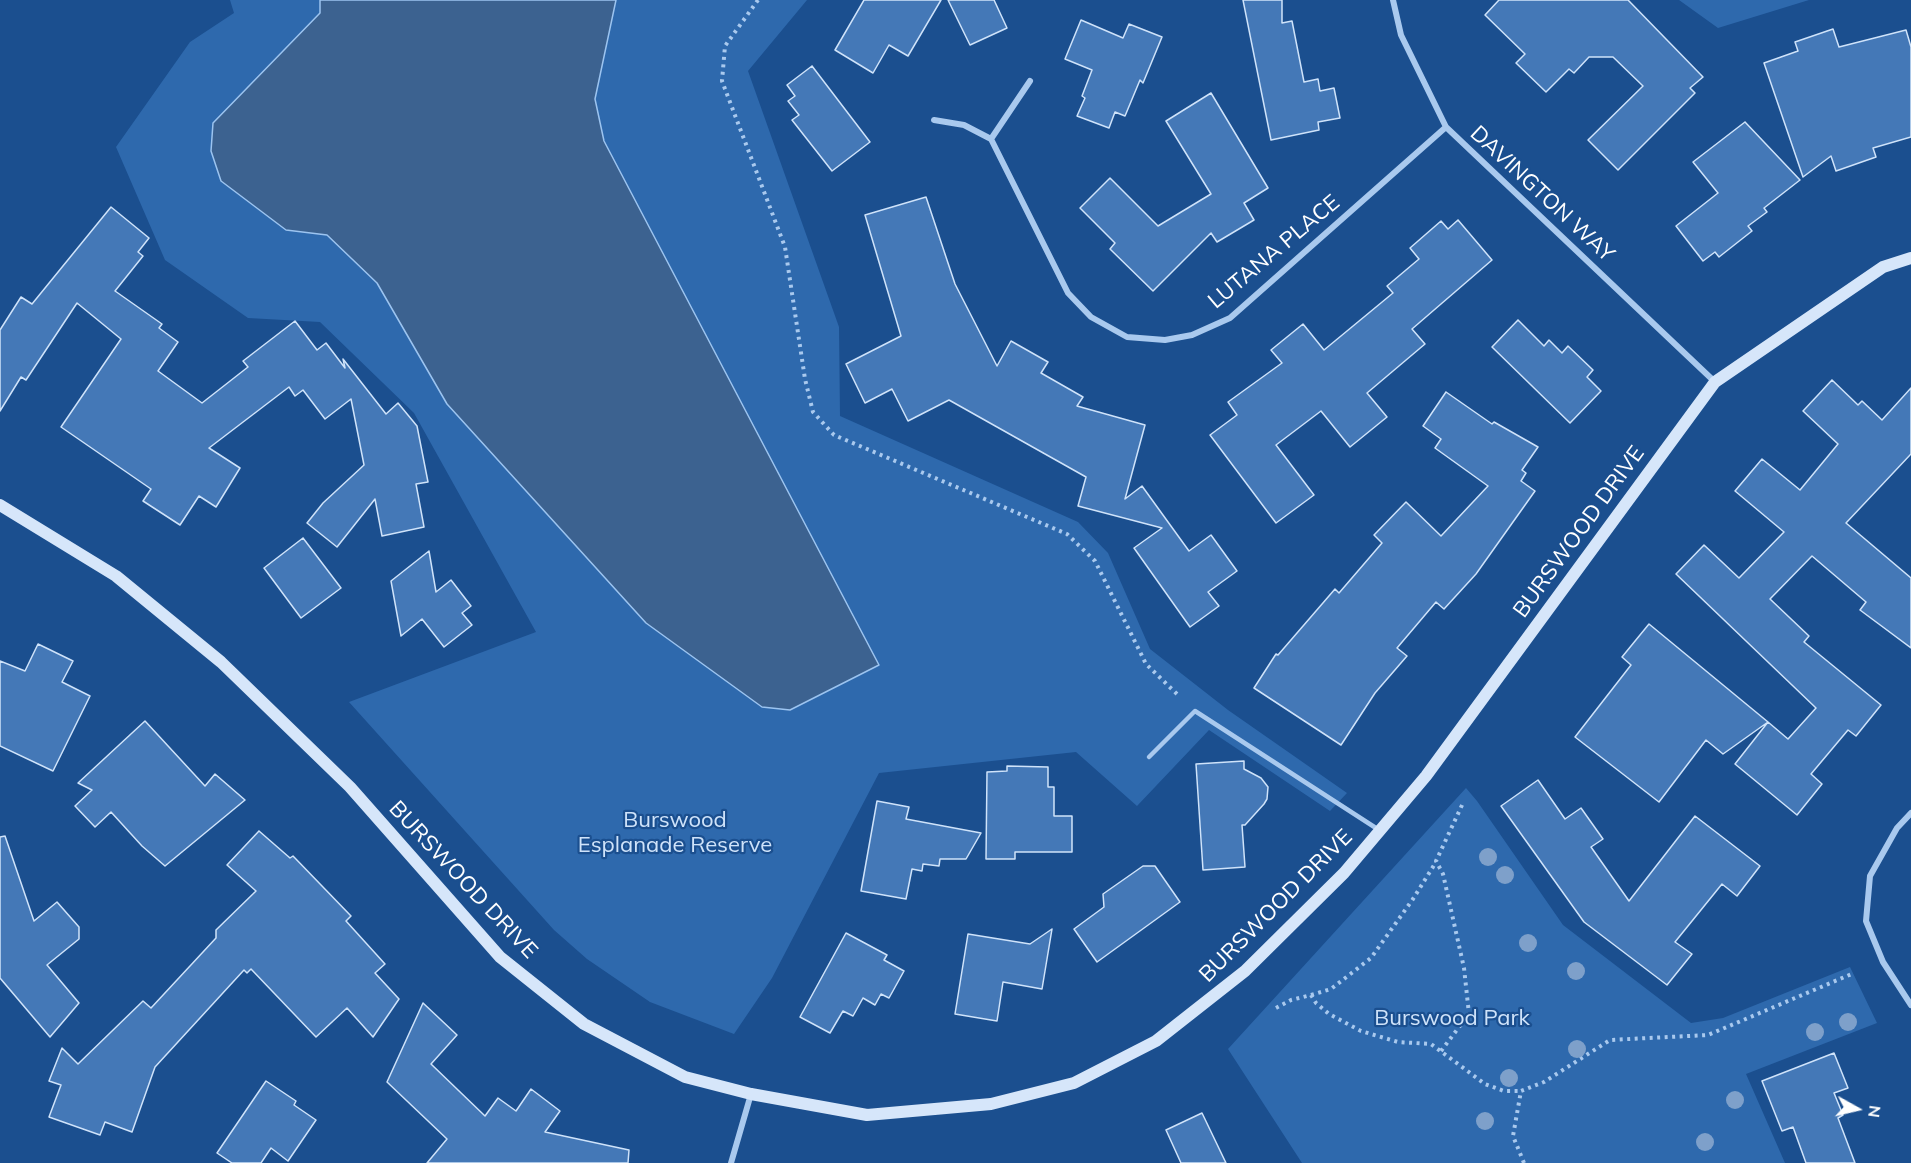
<!DOCTYPE html>
<style>
body{margin:0}
#map{position:relative;width:1911px;height:1163px;overflow:hidden;background:#1b4f8f;font-family:Mulish,sans-serif}
canvas{display:block}
.north{position:absolute;left:1827px;top:1079px;width:60px;height:60px;-webkit-text-stroke:4px #1b4f8f;paint-order:stroke;rotate:98deg;font-size:16px;font-weight:700;line-height:24px;text-align:center;color:#fff}
.north::after{content:'';display:block;margin:auto;width:21px;height:27px;background:#fff;clip-path:polygon(50% 0,100% 100%,50% 72%,0 100%)}
</style>
<div id="map">
<canvas width="1911" height="1163"></canvas>
<div class="north">N</div>
</div>
<script>
const g = document.querySelector('canvas').getContext('2d');
g.lineJoin = 'round';
function paint(path, color) { g.fillStyle = color; g.fill(path, 'evenodd'); }
const toPath = rows => new Path2D(rows.map(r => 'M' + r).join(''));
function trace(path, color, width, dash) { g.strokeStyle = color; g.lineWidth = width; g.lineCap = dash ? 'butt' : 'round'; g.setLineDash(dash || []); g.stroke(path); }
function write(font, color, halo, rows, align = 'center') {
  g.font = font + ' Mulish,sans-serif'; g.lineWidth = 4.5; g.setLineDash([]); g.textBaseline = 'middle'; g.strokeStyle = halo; g.fillStyle = color; for (const [text, x, y, turn = 0] of rows) {
    g.save(); g.translate(x, y); g.rotate((+turn || 0) * Math.PI / 180); g.textAlign = isNaN(turn) ? turn : align; if (halo) g.strokeText(text, 0, 0); g.fillText(text, 0, 0); g.restore();
  }
}
paint(toPath([
 [230,0,807,0,748,71,839,327,840,416,1078,522,1108,553,1150,649,1228,710,1347,793,1330,811,1209,730,1137,806,1076,752,879,773,772,978,734,1034,650,1002,587,959,554,930,349,702,536,632,414,413,320,322,248,318,165,260,116,147,190,42,234,13],
 [1679,0,1809,0,1718,28],
 [1466,788,1477,801,1563,925,1691,1023,1723,1018,1850,967,1877,1023,1746,1074,1785,1163,1302,1163,1228,1049]
]), '#2e69ad');
const water = toPath([
 [320,0,616,0,595,99,604,141,879,665,790,710,762,707,646,623,447,404,377,283,327,235,286,230,221,181,211,151,213,123,320,13,320,0]
]);
paint(water, '#3c6290');
trace(water, '#9cc4f0', 1.5);
const building = toPath([
 [864,0,941,0,908,56,889,45,873,73,835,50,864,0],
 [948,0,994,0,1007,28,970,45,948,0],
 [1243,0,1282,0,1282,23,1292,21,1304,82,1318,79,1320,91,1334,88,1340,118,1318,122,1319,130,1271,140,1243,0],
 [1499,0,1628,0,1703,77,1690,88,1695,93,1618,170,1588,140,1643,86,1613,57,1589,57,1574,73,1569,69,1546,92,1516,63,1525,54,1485,15,1499,0],
 [1081,20,1123,38,1129,24,1162,37,1143,83,1140,80,1125,116,1115,112,1109,128,1077,116,1085,98,1082,96,1092,70,1065,59,1081,20],
 [1833,29,1839,47,1906,30,1911,47,1911,137,1873,148,1876,157,1836,171,1831,156,1803,177,1764,63,1798,51,1795,42,1833,29],
 [812,66,870,142,832,171,792,120,799,115,788,101,795,96,787,85,812,66],
 [1211,93,1268,188,1244,203,1254,220,1217,242,1211,233,1153,291,1110,249,1115,243,1080,208,1110,178,1158,226,1211,194,1166,121,1211,93],
 [1745,122,1800,180,1764,208,1767,212,1748,226,1752,231,1719,257,1715,252,1703,261,1676,226,1718,193,1693,162,1745,122],
 [926,197,955,284,997,366,1011,341,1048,362,1041,373,1083,397,1077,406,1145,425,1125,499,1142,486,1189,551,1211,535,1237,571,1208,592,1219,606,1190,627,1134,548,1162,528,1078,506,1086,477,949,400,908,421,892,389,865,403,846,364,901,336,865,215,926,197],
 [111,207,149,238,138,252,143,256,115,291,162,324,159,328,178,342,158,371,202,403,248,367,243,361,295,321,317,350,326,343,345,368,343,359,386,414,398,403,417,426,428,482,416,484,424,527,382,536,375,499,337,547,307,523,323,503,364,465,351,399,325,419,303,390,295,396,289,387,209,448,240,468,216,507,199,496,180,525,143,501,151,489,61,427,121,339,77,303,26,380,21,377,0,411,0,330,21,297,32,304,111,207],
 [1458,220,1492,260,1412,329,1425,344,1367,393,1387,417,1350,447,1321,411,1276,445,1314,495,1276,523,1210,435,1237,415,1228,402,1282,363,1271,350,1303,324,1324,350,1393,293,1387,286,1419,259,1410,248,1441,221,1448,229,1458,220],
 [1518,320,1544,346,1549,340,1562,353,1568,346,1593,370,1587,377,1601,391,1570,423,1492,347,1518,320],
 [1832,380,1858,405,1862,401,1882,420,1911,388,1911,454,1846,523,1911,578,1911,648,1860,610,1866,602,1812,556,1770,599,1809,636,1804,642,1881,705,1856,736,1848,730,1811,774,1822,784,1797,815,1735,764,1768,722,1788,739,1816,708,1676,574,1704,545,1739,578,1784,532,1735,491,1762,459,1800,490,1838,444,1803,411,1832,380],
 [1446,392,1492,424,1494,422,1538,447,1522,470,1526,473,1521,481,1535,491,1476,574,1444,609,1436,602,1397,648,1407,656,1375,693,1341,745,1254,688,1276,654,1278,655,1335,589,1339,593,1382,543,1374,535,1406,502,1441,536,1488,486,1435,448,1441,439,1423,426,1446,392],
 [303,538,341,588,301,618,264,568,303,538],
 [429,551,436,592,451,580,471,606,462,613,472,625,444,647,422,619,401,636,391,581,429,551],
 [1649,624,1768,722,1723,754,1706,740,1659,802,1575,737,1631,665,1622,657,1649,624],
 [38,644,73,661,62,682,90,696,53,771,0,746,0,661,25,671,38,644],
 [145,721,205,786,215,774,245,800,165,866,142,846,111,812,95,827,75,806,92,790,78,783,145,721],
 [1244,761,1244,769,1261,778,1268,787,1267,799,1264,804,1245,825,1242,825,1245,867,1203,870,1196,764,1244,761],
 [1007,766,1048,767,1048,787,1054,787,1054,816,1072,816,1072,852,1015,852,1015,859,986,859,987,772,1007,771,1007,766],
 [1538,780,1565,819,1581,808,1603,839,1591,847,1629,901,1695,816,1760,866,1737,896,1722,884,1675,942,1692,954,1667,985,1584,922,1501,806,1538,780],
 [877,801,909,807,906,819,981,833,966,859,940,859,939,866,923,864,922,871,912,869,906,899,861,891,877,801],
 [259,831,290,858,293,856,351,916,346,921,385,964,375,973,399,999,373,1037,347,1008,316,1037,251,969,247,973,244,970,155,1067,132,1132,105,1122,100,1135,49,1117,61,1085,49,1081,62,1048,78,1064,143,1001,151,1008,216,938,216,930,256,891,227,865,259,831],
 [5,836,34,921,57,902,79,927,79,939,47,965,79,1003,50,1037,0,978,0,837,5,836],
 [1143,866,1155,866,1180,902,1097,962,1074,929,1104,907,1103,894,1143,866],
 [1052,929,1042,989,1003,982,997,1021,955,1014,968,934,1030,944,1052,929],
 [846,933,887,955,884,960,904,971,889,998,881,994,875,1005,863,998,853,1016,843,1011,830,1033,800,1017,846,933],
 [423,1003,457,1035,431,1064,485,1116,498,1098,516,1111,531,1089,560,1111,545,1132,629,1150,628,1163,427,1163,447,1139,387,1082,423,1003],
 [1834,1053,1848,1088,1834,1093,1843,1115,1838,1118,1855,1163,1806,1163,1793,1127,1782,1131,1762,1081,1834,1053],
 [266,1081,296,1101,294,1105,316,1120,288,1161,271,1148,261,1163,232,1163,217,1153,266,1081],
 [1202,1113,1226,1163,1181,1163,1166,1130,1202,1113]
]);
paint(building, '#4478b7');
trace(building, '#cfe3fa', 1.5);
trace(toPath([
 [758,0,725,46,722,81,785,247,805,379,813,412,834,435,1067,534,1095,561,1146,664,1179,696],
 [1311,995,1331,989,1371,958,1413,899,1436,862],
 [1276,1008,1291,1000,1311,995,1316,1003,1329,1014,1361,1031,1398,1042,1431,1044,1485,1084,1504,1091,1521,1091],
 [1441,1051,1469,1014,1464,968,1443,874,1436,861,1463,803],
 [1524,1163,1513,1136,1521,1091,1544,1082,1610,1040,1708,1035,1854,973]
]), '#a9c9ee', 4, [3, 4.5]);
trace(toPath([
 [1149,757,1195,711,1379,830]
]), '#a9c9ee', 4.5);
trace(toPath([
 [1393,0,1401,35,1446,127,1715,382],
 [934,120,964,125,991,139,1068,293,1091,317,1127,337,1165,340,1192,335,1230,318,1446,127],
 [991,139,1030,81],
 [1911,813,1897,828,1870,876,1866,921,1883,962,1911,1005],
 [731,1163,751,1094]
]), '#a9c9ee', 6);
trace(toPath([
 [0,505,116,576,221,662,350,787,500,957,584,1024,685,1077,751,1094,867,1115,991,1104,1074,1083,1156,1041,1245,971,1344,873,1426,776,1715,382,1883,267,1911,258]
]), '#d6e6fa', 12);
g.fillStyle = '#7ea0ca';
for (const [x, y] of [
 [1488,857],
 [1505,875],
 [1528,943],
 [1576,971],
 [1848,1022],
 [1815,1032],
 [1577,1049],
 [1509,1078],
 [1735,1100],
 [1485,1121],
 [1705,1142]
]) { g.beginPath(); g.arc(x, y, 9, 0, 2 * Math.PI); g.fill(); }
write('22px', '#fff', '#1b4f8f', [
 ["DAVINGTON WAY",1542,194,43],
 ["LUTANA PLACE",1274,252,-40],
 ["BURSWOOD DRIVE",1579,532,-54],
 ["BURSWOOD DRIVE",463,880,47],
 ["BURSWOOD DRIVE",1276,906,-45]
]);
write('22px', '#cfe3fa', '#1b4f8f', [
 ["Burswood",675,820],
 ["Esplanade Reserve",675,845],
 ["Burswood Park",1452,1018]
]);
</script>
